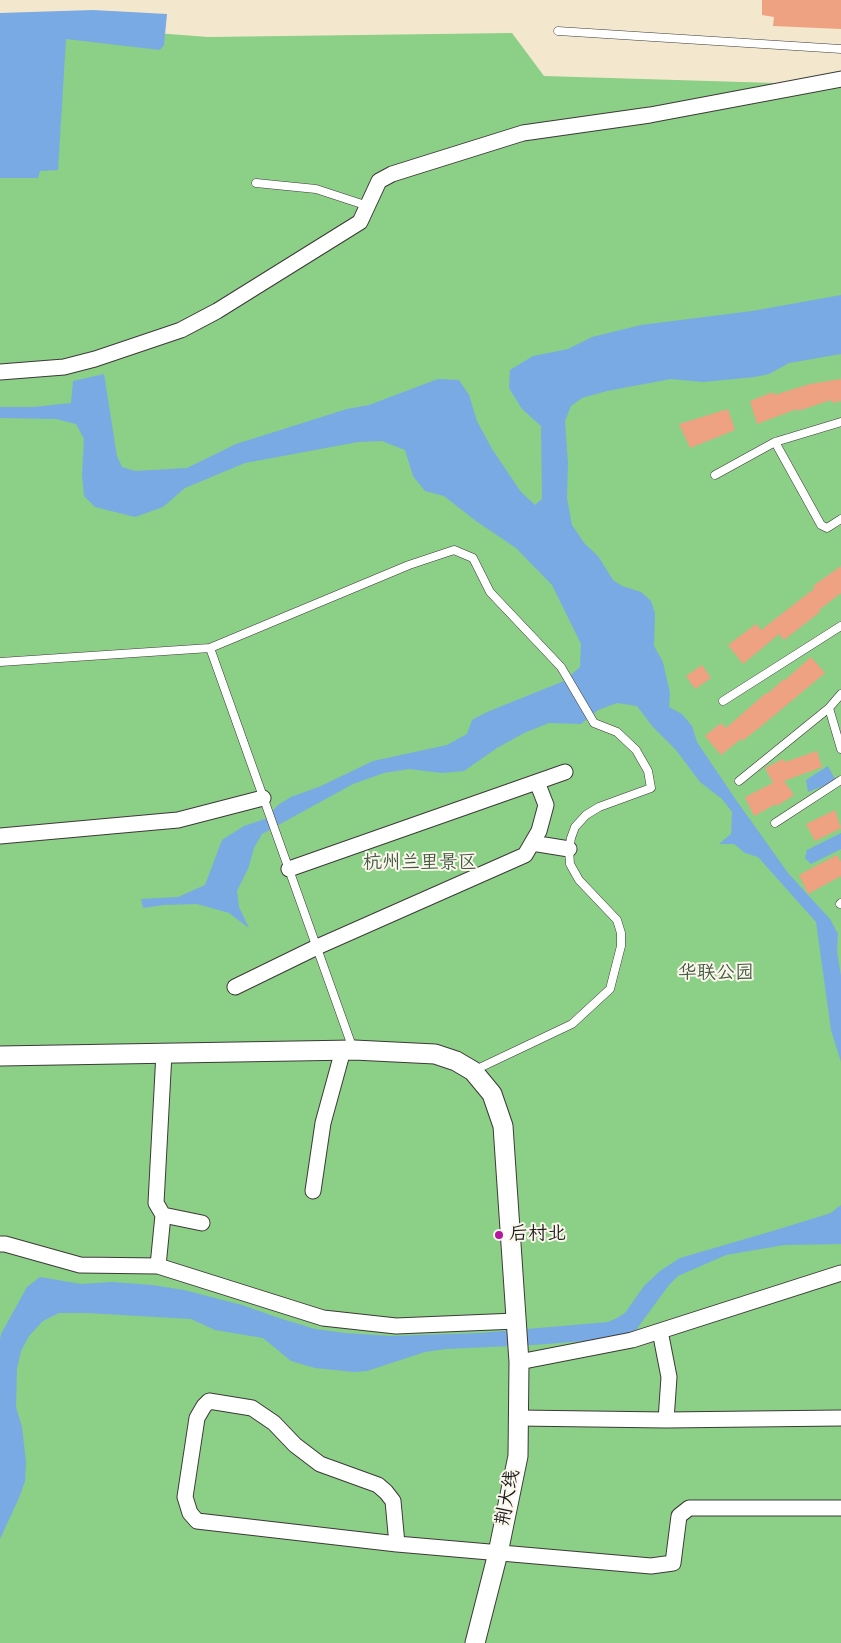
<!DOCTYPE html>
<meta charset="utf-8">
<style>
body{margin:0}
canvas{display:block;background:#f3e7ce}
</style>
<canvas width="841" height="1643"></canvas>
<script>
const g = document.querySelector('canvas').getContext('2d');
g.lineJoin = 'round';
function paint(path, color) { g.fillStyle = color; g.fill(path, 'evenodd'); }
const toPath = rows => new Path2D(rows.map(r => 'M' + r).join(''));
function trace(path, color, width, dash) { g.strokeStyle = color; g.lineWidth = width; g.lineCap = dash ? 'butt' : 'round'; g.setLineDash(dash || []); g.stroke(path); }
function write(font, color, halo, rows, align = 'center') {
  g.font = font + ' "Architects Daughter","LXGW WenKai TC",sans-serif'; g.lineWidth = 4; g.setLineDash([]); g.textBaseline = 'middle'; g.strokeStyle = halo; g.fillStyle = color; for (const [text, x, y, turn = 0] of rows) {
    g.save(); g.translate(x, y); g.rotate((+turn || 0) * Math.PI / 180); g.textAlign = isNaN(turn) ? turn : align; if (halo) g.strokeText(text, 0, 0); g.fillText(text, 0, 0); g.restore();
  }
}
paint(toPath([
 [0,21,208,37,512,33,544,76,841,85,841,1643,0,1643]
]), '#8ccf87');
paint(toPath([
 [93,10,167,14,164,45,160,50,66,39,58,170,40,171,38,178,0,178,0,13],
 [841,295,841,354,789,363,769,374,755,377,703,382,671,379,607,391,582,398,571,406,565,421,568,464,567,498,572,525,585,544,598,556,613,580,622,586,641,592,651,601,655,613,654,646,663,662,670,693,669,707,682,714,692,726,697,742,734,797,788,873,830,919,838,934,837,951,841,976,841,1062,831,1030,816,922,758,857,745,853,734,844,719,844,731,834,732,812,722,799,700,782,676,750,653,727,637,706,617,703,598,710,581,724,549,723,524,733,497,748,464,771,442,773,409,769,384,773,353,784,262,834,254,848,248,869,237,891,239,907,249,928,229,913,197,904,164,905,143,908,141,899,178,897,205,885,222,840,244,826,265,819,278,805,291,797,321,786,373,761,447,745,467,734,472,720,487,712,564,681,580,667,581,644,552,585,516,548,476,521,444,496,425,491,413,476,405,450,382,441,358,442,245,463,185,488,163,507,135,517,95,507,84,496,82,474,84,439,76,424,56,419,0,418,0,407,33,407,71,403,73,381,104,374,117,456,122,467,135,471,187,468,236,444,347,409,369,405,438,379,459,380,469,395,477,421,492,449,521,492,535,505,542,499,541,426,522,409,509,388,510,370,533,356,568,349,592,337,641,325,752,311],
 [828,766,836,781,808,792,806,780],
 [841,833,841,849,811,864,805,858,807,850],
 [841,1205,841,1244,784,1245,726,1255,678,1276,669,1285,636,1330,624,1335,596,1340,534,1345,446,1349,425,1352,367,1371,354,1372,315,1368,291,1361,263,1338,215,1330,191,1319,87,1313,59,1313,43,1321,29,1336,21,1351,17,1369,16,1407,22,1427,26,1462,25,1481,19,1498,0,1539,0,1340,1,1334,27,1287,40,1277,81,1284,112,1282,152,1285,184,1290,242,1305,279,1318,315,1329,345,1333,391,1336,480,1333,608,1322,617,1318,625,1313,644,1286,660,1271,680,1258,776,1230,831,1213]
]), '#79aae4');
paint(toPath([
 [762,0,841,0,841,29,773,26,774,17,762,15],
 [841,379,841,401,832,403,831,400,798,411,797,409,757,424,750,401,773,392,774,395,810,384],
 [728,409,735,430,690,448,679,424],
 [841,566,841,593,819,610,820,612,784,640,779,634,743,664,728,645,756,624,761,630,815,588,813,586],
 [811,657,825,673,759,728,742,741,741,739,721,755,705,736,721,723,726,728,766,693,767,694,784,679,785,680],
 [702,665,711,678,695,689,686,676],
 [817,751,822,767,784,781,794,795,777,806,776,804,754,816,745,797,773,783,765,768,783,759,785,762],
 [835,810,841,828,815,841,806,824],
 [837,855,841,862,841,876,808,894,799,875]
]), '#eea282');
const service = toPath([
 [558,31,841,49],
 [256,183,316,189,368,206],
 [775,442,821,525,827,528,841,519],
 [715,475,775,442,841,422],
 [210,648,353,1049],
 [0,662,210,648,409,565,454,550,473,558,490,592,561,667,594,723,617,732,636,750,648,771,651,788,599,807,586,815,575,827,571,838,569,849,570,864,579,880,617,920,621,933,621,946,610,989,572,1024,473,1071],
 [723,701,841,626],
 [829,708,841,749],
 [739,781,829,708,841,694],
 [775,823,841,780],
 [840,904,841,903]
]);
const minor = toPath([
 [0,372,64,367,95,359,181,330,217,311,360,222,379,181,392,174,523,133,650,115,841,79],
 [0,836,178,820,263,798],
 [532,843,569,849],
 [289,869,565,772],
 [235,987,317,947,525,855,539,831,546,805,537,782],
 [313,1191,323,1123,343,1050],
 [163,1215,202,1223],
 [0,1244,5,1244,80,1265,158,1266,323,1318,396,1326,516,1321],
 [158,1266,163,1215,156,1203,164,1053],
 [660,1331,669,1377,666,1420],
 [519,1362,632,1340,841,1273],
 [518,1418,666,1420,841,1418],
 [397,1544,393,1501,386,1492,378,1485,320,1464,295,1445,274,1423,252,1408,209,1401,204,1406,197,1418,185,1497,190,1513,197,1521,397,1544,651,1566,673,1563,679,1516,689,1508,841,1508]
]);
const tertiary = toPath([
 [0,1056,354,1050,435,1054,456,1061,473,1071,492,1094,503,1126,519,1362,518,1456,498,1553,475,1643]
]);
trace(service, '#3c3a37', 9);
trace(minor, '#3c3a37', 17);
trace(tertiary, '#3c3a37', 21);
trace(service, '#fff', 8);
trace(minor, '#fff', 15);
trace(tertiary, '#fff', 19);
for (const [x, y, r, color] of [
 [499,1235,5,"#b5179e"]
]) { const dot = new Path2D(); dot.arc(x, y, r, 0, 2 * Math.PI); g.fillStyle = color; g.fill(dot); trace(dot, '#fbf7ec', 2); }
write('19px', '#435b41', '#fbf7ec', [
 ["杭州兰里景区",420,864],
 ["华联公园",716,974]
]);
write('19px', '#1c1c1c', '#fbf7ec', [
 ["后村北",509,1235]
], 'left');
write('19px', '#1c1c1c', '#fbf7ec', [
 ["荆大线",509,1498,-79]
]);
</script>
